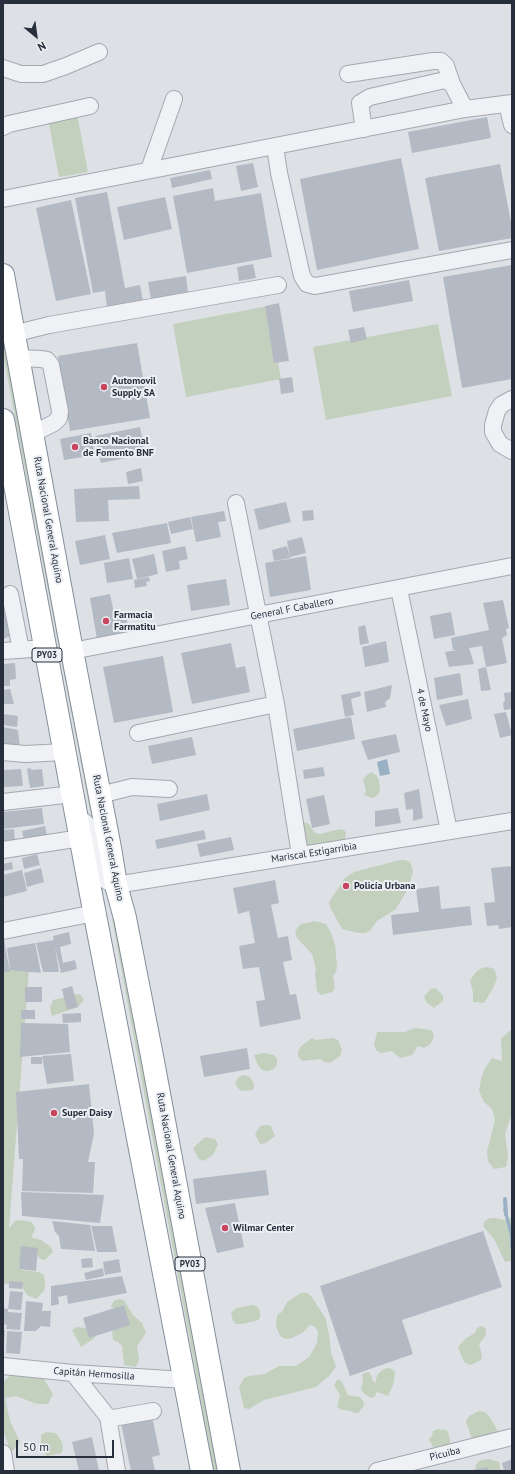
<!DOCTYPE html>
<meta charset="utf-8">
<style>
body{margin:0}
#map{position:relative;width:515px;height:1474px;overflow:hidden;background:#dde1e6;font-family:"PT Sans",sans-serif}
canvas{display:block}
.frame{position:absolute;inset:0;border:4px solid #272f3c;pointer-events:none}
.north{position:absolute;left:16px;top:16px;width:40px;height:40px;-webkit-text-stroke:3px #ecf0f4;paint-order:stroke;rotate:151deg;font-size:11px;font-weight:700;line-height:16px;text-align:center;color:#272f3c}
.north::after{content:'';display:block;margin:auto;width:14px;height:18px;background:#272f3c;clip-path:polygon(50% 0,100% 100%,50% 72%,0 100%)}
.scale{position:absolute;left:16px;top:1440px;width:98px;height:18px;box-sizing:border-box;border:2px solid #272f3c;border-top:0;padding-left:5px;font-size:12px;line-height:14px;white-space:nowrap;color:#272f3c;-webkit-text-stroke:3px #ecf0f4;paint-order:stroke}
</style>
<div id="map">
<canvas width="515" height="1474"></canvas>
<div class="frame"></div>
<div class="north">N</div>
<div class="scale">50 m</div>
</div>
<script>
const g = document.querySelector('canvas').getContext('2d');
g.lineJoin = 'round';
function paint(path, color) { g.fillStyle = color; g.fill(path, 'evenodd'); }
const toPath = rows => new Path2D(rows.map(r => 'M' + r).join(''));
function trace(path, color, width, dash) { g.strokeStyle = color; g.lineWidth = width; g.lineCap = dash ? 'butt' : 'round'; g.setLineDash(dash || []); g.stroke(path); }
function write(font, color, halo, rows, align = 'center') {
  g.font = font + ' "PT Sans",sans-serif'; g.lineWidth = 4; g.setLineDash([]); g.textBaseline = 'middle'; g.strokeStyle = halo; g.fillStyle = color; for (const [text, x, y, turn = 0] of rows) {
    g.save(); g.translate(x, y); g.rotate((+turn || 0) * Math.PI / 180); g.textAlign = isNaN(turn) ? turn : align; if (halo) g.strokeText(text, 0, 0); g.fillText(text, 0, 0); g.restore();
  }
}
paint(toPath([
 [77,114,88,172,59,177,48,119],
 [268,306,281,379,186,397,173,324],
 [438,324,452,396,326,420,313,347],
 [3,337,102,857,99,858,3,354],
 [371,772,376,775,379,780,380,791,377,796,372,798,364,795,366,790,363,780,367,775],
 [304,822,309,824,315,833,321,834,331,831,342,829,346,832,345,838,342,842,309,846,305,842,299,825],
 [400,860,405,860,410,862,412,867,413,872,408,889,396,909,377,921,370,931,365,933,358,933,342,929,330,907,329,902,345,878,354,872],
 [112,919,114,919,162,1171,217,1471,214,1471],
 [314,921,326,924,331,933,335,944,337,966,336,972,333,976,335,988,332,992,321,995,317,991,315,975,316,969,312,954,297,938,295,933,297,928,301,924,306,922,304,924],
 [488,967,494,969,496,974,497,979,492,990,484,1003,473,1002,473,992,470,981,473,976,477,971,482,968],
 [3,968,29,970,9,1228,15,1221,21,1220,31,1222,35,1227,34,1232,31,1237,41,1240,51,1247,53,1252,45,1260,40,1259,37,1254,21,1261,19,1266,21,1270,39,1272,44,1275,45,1286,44,1291,36,1299,27,1295,21,1285,14,1283,3,1284],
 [436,988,443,996,443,1001,434,1008,426,1002,424,996,431,989],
 [78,994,81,995,84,1000,78,1007,52,1016,50,1008,53,1000],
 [415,1028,431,1030,434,1035,433,1040,429,1045,424,1048,418,1046,412,1055,401,1058,396,1055,392,1051,381,1053,376,1050,374,1045,377,1032,405,1032],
 [509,1031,512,1031,512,1114,505,1134,508,1156,506,1167,494,1169,488,1161,487,1151,495,1120,492,1109,484,1102,479,1091,481,1079,485,1068,492,1058,502,1061,501,1039],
 [312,1038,316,1040,333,1038,338,1040,342,1050,340,1056,330,1063,325,1062,320,1059,302,1061,298,1056,298,1051,301,1046],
 [264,1053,274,1055,277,1059,277,1065,273,1069,268,1071,262,1070,258,1065,254,1055],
 [243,1075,248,1076,252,1080,254,1085,253,1090,241,1091,238,1088,235,1083,238,1078],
 [266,1125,271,1126,275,1136,266,1143,260,1144,255,1134,260,1126],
 [205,1137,215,1139,218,1144,213,1155,203,1161,198,1158,193,1148],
 [512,1215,512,1262,510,1261,505,1262,494,1239,483,1226,485,1221,490,1218,496,1218,508,1221],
 [301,1293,307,1293,311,1296,325,1317,329,1334,331,1352,336,1367,329,1376,316,1387,264,1400,249,1409,244,1408,239,1387,244,1378,249,1376,265,1374,279,1366,296,1366,309,1357,312,1352,317,1343,318,1332,315,1327,310,1325,302,1333,292,1338,286,1339,280,1336,276,1326,277,1315,282,1312,287,1302],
 [119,1299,124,1300,133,1315,142,1323,146,1333,137,1346,139,1358,138,1363,135,1367,124,1365,122,1346,118,1342,113,1340,112,1329,128,1315,118,1313,111,1306,114,1301],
 [252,1305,258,1307,260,1312,260,1318,258,1320,243,1324,236,1324,233,1321,231,1313,236,1308],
 [482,1326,486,1329,486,1335,479,1344,482,1355,481,1360,470,1365,464,1362,458,1347,466,1338,475,1333,477,1328],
 [76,1327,87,1328,96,1333,95,1338,81,1347,72,1330],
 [389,1368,394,1370,395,1373,393,1385,388,1396,377,1392,374,1397,372,1398,364,1394,361,1389,363,1381,362,1375,364,1373,369,1372,372,1377,372,1380,376,1383,376,1378,379,1373,384,1369],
 [11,1375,42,1376,53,1394,48,1404,37,1404,16,1396,5,1398,10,1421,20,1442,11,1453,3,1430,3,1382],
 [337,1380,340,1380,342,1382,348,1395,360,1397,363,1401,364,1406,358,1413,355,1413,347,1410,342,1410,337,1407,340,1395,334,1385],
 [479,1411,485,1412,489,1416,498,1431,497,1436,473,1443,466,1421,469,1416],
 [438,1429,446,1430,448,1432,450,1440,450,1443,445,1446,435,1447,433,1447,429,1439,432,1436,433,1431],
 [46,1432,56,1433,62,1442,63,1447,62,1453,47,1456,41,1447,41,1435],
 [488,1459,499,1462,501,1471,478,1471,475,1467,478,1462,482,1460]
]), '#c3d0be');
paint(toPath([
 [387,759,390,774,380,776,377,762],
 [506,1208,512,1230,512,1251,510,1247,510,1236,503,1209]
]), '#99b0c5');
trace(toPath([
 [505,1199,506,1214]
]), '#99b0c5', 4);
paint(toPath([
 [487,117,491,138,412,153,408,132],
 [401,158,419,249,317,270,300,179],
 [253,163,258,187,241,191,236,166],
 [500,164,512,228,512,238,439,251,425,178],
 [210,170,212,179,172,188,170,178],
 [213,188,215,201,261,193,272,257,187,273,173,196],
 [107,192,125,288,140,285,143,301,107,307,105,291,93,293,75,198],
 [165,197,172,229,124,240,117,207],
 [71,200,91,294,56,301,36,208],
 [253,264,256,278,239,281,237,267],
 [512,265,512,379,462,388,443,277],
 [186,276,188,292,151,299,148,282],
 [409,280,413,301,353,312,349,291],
 [279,303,289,361,274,363,265,306],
 [364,327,367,339,351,343,348,330],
 [137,343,150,418,70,431,58,356],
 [292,377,294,392,281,394,279,379],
 [140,427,145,454,101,463,95,436],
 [91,433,95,455,64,460,60,439],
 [141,468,143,481,128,484,126,472],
 [139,486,140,499,108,500,109,521,76,522,74,489],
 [286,502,291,522,259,530,254,509],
 [313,510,314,520,303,521,302,511],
 [224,511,226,521,218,522,221,537,196,542,191,517],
 [190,517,193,529,171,534,168,522],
 [167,523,171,543,117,553,112,533],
 [105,535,110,559,80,565,75,541],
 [302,537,306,553,290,557,287,541],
 [185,546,188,559,179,561,180,569,166,572,162,551],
 [287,546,290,558,274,561,272,550],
 [154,554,158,574,137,579,132,559],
 [306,556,311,590,270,597,265,563],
 [129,558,133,579,107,583,104,563],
 [149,577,150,581,146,582,147,586,135,588,134,580],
 [226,579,230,605,191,611,187,585],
 [110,594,115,618,126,616,129,632,97,639,90,598],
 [503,600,509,628,506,629,507,635,502,638,507,663,486,667,491,690,481,691,478,669,486,667,482,646,469,648,474,664,449,667,445,652,458,650,453,650,451,638,489,630,483,603],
 [3,607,8,608,15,634,3,639],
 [451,612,455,635,434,639,430,616],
 [365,625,369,643,360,645,358,627],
 [386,641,389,662,365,667,362,647],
 [231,643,236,668,245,666,250,692,192,704,181,653],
 [163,656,173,712,114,723,103,667],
 [15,663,16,679,10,680,10,686,3,686,3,664],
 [460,673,463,695,437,700,434,678],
 [392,685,390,698,385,702,386,707,367,712,364,692],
 [10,689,14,704,3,704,3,690],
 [360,691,361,696,351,699,354,715,345,717,341,695],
 [512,692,512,709,504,710,503,703,505,701,504,693],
 [468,699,472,719,446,726,439,705],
 [506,712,512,735,500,738,494,714],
 [3,714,18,716,17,727,3,725],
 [351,717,355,739,297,751,293,729],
 [3,727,18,730,20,748,3,745],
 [396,734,400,752,368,760,361,741],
 [192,737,196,755,152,764,148,746],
 [323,767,325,776,304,779,303,770],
 [31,768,31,770,42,769,44,786,30,788,27,769],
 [21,769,23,786,4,787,3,770],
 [419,789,423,818,413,821,413,809,406,810,404,793],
 [207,794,210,810,160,821,157,804],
 [324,795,330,824,312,828,306,799],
 [42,808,44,824,3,829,3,812],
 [398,808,401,823,375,827,375,811],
 [45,826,48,840,25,845,22,831],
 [14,829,15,842,3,843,3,830],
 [204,830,206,839,157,849,155,840],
 [231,837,234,850,200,857,197,844],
 [37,854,40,865,24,869,22,858],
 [12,862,13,869,3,871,3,864],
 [512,866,512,927,499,929,498,925,487,926,484,903,495,902,491,868],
 [41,868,44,882,27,887,24,873],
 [22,870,27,891,3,897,3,875],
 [275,880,279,903,271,905,278,938,288,936,292,960,283,962,290,995,296,994,301,1019,260,1027,256,1001,265,1000,259,967,243,969,239,946,255,943,249,911,238,914,233,888],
 [439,886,441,909,470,906,472,925,393,935,391,915,419,912,416,889],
 [69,932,71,944,60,947,63,963,75,960,77,969,61,973,55,947,59,972,43,972,36,943,54,940,53,936],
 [3,939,4,939,10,972,3,972],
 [35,943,41,973,10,970,7,948],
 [72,986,78,1007,67,1010,62,989],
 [25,987,42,987,42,1002,25,1002],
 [21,1010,35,1010,35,1019,21,1019],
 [81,1013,81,1022,63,1023,62,1014],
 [21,1023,68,1024,70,1052,20,1057],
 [247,1048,250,1069,204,1077,200,1056],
 [71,1054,74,1081,47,1084,42,1056],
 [31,1057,42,1057,42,1064,31,1064],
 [89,1084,94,1134,88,1162,95,1162,93,1193,22,1191,23,1159,19,1159,16,1092],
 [266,1170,269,1195,196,1204,193,1179],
 [21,1192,104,1195,100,1223,22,1216],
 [235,1203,244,1247,217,1253,205,1208],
 [52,1221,90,1225,95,1251,61,1249,59,1236,55,1232],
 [91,1226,112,1226,117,1252,97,1252],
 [483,1231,502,1287,402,1320,413,1354,350,1376,320,1286],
 [21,1246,38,1248,36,1271,19,1269],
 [92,1258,93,1267,82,1268,81,1259],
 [119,1259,121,1272,105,1275,103,1262],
 [103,1268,104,1276,86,1280,84,1273],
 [122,1276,127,1293,68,1304,67,1295,58,1297,59,1304,51,1306,51,1286],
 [9,1281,23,1282,22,1289,9,1288],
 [10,1291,23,1292,21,1310,8,1309],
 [26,1301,43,1303,42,1311,51,1311,50,1327,41,1326,36,1331,24,1331],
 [124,1305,130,1325,89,1338,83,1318],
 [3,1308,8,1309,8,1312,22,1313,20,1330,6,1329,7,1325,3,1324],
 [3,1330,5,1330,4,1342,3,1342],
 [7,1331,22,1332,20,1354,6,1353],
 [152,1416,160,1455,152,1457,155,1471,131,1471,121,1423],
 [92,1437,99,1471,79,1471,72,1442],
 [512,1459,512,1471,504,1471,502,1463],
 [488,1467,489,1471,472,1471,472,1470]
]), '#b4bac3');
const minor = toPath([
 [3,68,21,74,43,74,66,66,99,52],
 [348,74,433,61,441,61,446,66,452,84],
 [507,104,512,125],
 [3,127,9,124,90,106],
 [364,129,360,103,370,97,445,80,452,84,465,109],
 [275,146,279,173,302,276,307,284,315,286,512,250],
 [149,170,174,99],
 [3,199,465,109,512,103],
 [13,334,49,325,278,285],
 [18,358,41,359,47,360,51,365,60,411,59,418,54,423,32,434],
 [512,399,501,405,497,411,493,425,493,432,500,444,512,451],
 [236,503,276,704,300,855],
 [399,589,449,831],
 [10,594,21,650],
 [3,651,46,648],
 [72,651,512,566],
 [138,733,276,704],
 [3,752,25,754,65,752],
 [100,795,132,787,169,789],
 [3,802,73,794],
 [77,817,86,823,91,830,101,875,106,881,116,885,512,821],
 [3,850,81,838],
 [3,931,95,913],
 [3,1366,73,1373,185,1380],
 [73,1373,108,1417,113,1418,153,1411],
 [108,1417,117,1471],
 [3,1453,6,1471],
 [377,1471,512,1437]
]);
const highway = toPath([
 [3,275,72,651,110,848,116,885,125,918,152,1056,229,1471],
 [3,420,90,889,202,1471]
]);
trace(minor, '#a3a8b0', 18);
trace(highway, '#858f9c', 24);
trace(minor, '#eff1f5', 16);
trace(highway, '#fff', 22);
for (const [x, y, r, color] of [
 [104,387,4,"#c7455e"],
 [75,447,4,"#c7455e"],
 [106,621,4,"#c7455e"],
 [346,886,4,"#c7455e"],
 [54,1113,4,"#c7455e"],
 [225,1228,4,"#c7455e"]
]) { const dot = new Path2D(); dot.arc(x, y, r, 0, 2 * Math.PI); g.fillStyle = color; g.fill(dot); trace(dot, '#ecf0f4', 1.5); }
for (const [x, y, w] of [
 [47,655,30],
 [190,1264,30]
]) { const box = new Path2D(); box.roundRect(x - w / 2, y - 7, w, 14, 3); g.fillStyle = '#ecf0f4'; g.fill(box); trace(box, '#272f3c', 1); }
write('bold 9px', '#272f3c', null, [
 ["PY03",47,655],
 ["PY03",190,1264]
]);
write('bold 10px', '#272f3c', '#ecf0f4', [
 ["Automovil",112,381],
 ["Supply SA",112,393],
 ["Banco Nacional",83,441],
 ["de Fomento BNF",83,453],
 ["Farmacia",114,615],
 ["Farmatitu",114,627],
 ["Policía Urbana",354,886],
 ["Super Daisy",62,1113],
 ["Wilmar Center",233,1228]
], 'left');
write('10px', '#272f3c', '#ecf0f4', [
 ["Ruta Nacional General Aquino",48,520,80],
 ["General F Caballero",292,609,-11],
 ["4 de Mayo",424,710,78],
 ["Ruta Nacional General Aquino",108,838,79],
 ["Mariscal Estigarribia",314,853,-9],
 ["Ruta Nacional General Aquino",171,1156,80],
 ["Capitán Hermosilla",94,1374,4],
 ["Picuiba",445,1454,-14]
]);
</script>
